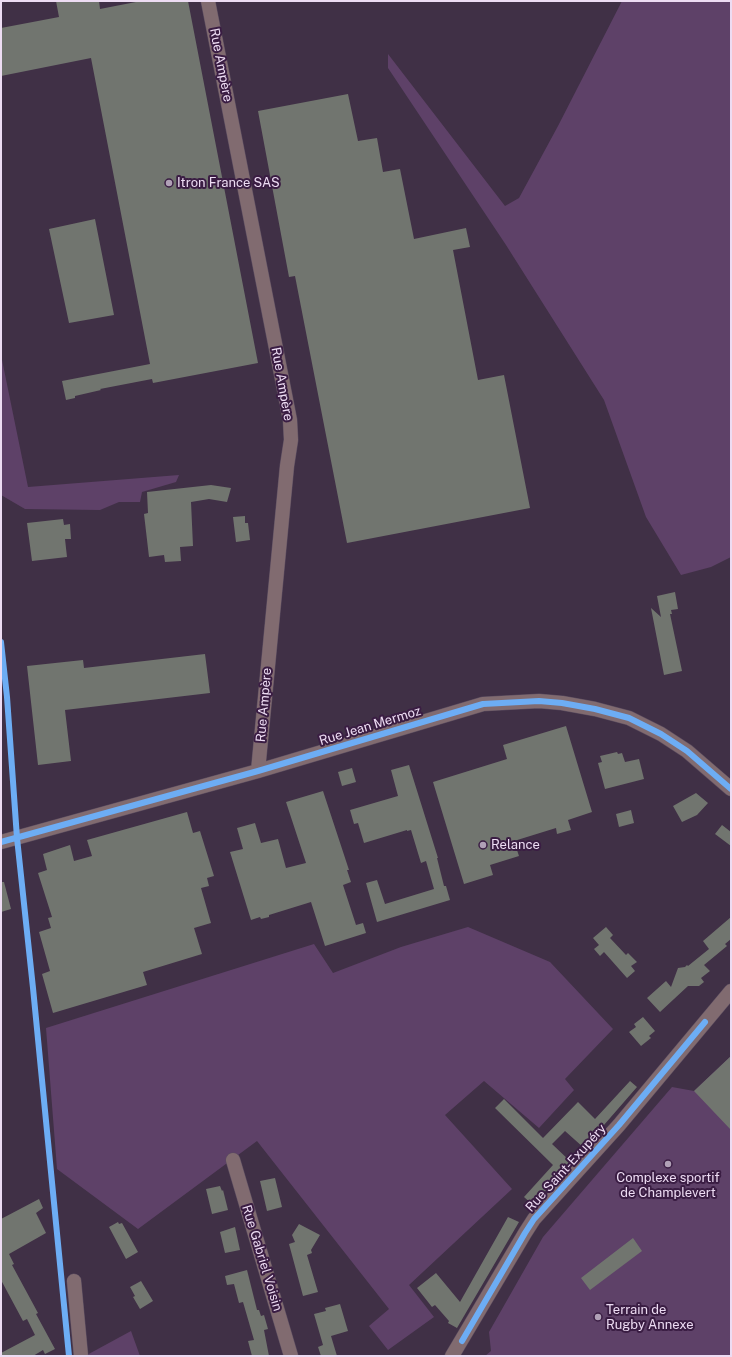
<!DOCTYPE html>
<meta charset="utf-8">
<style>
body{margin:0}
#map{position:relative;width:732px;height:1357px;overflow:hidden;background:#403046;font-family:"Public Sans",sans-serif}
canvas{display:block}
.frame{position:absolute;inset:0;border:2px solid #eddcf3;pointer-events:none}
</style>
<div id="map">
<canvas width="732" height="1357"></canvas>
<div class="frame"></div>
</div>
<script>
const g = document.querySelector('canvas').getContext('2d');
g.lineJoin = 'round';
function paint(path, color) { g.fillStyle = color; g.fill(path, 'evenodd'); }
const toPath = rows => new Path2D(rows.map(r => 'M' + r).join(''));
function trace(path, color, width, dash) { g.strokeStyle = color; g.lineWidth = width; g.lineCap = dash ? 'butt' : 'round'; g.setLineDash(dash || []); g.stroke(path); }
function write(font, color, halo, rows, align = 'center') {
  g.font = font + ' "Public Sans",sans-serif'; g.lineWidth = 4; g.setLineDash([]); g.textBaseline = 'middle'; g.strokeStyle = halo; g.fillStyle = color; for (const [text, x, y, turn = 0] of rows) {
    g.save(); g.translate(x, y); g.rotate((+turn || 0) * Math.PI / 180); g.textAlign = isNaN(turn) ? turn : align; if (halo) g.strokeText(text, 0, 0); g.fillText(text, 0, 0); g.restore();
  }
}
paint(toPath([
 [622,1,731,1,731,557,711,567,681,575,646,517,604,400,506,245,388,68,388,54,505,206,519,198,558,126],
 [1,355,28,487,179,475,176,482,142,492,140,502,119,502,100,510,25,509,1,495],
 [468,927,550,962,613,1029,565,1079,574,1090,539,1128,484,1081,445,1115,512,1189,409,1285,434,1317,388,1350,369,1326,389,1309,257,1141,138,1229,57,1169,46,1028,314,944,333,973,401,947],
 [731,1056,731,1356,485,1356,491,1351,489,1332,543,1237,672,1087,694,1091],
 [131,1331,140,1356,85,1356]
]), '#5e4168');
paint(toPath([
 [56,1,99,1,100,9,141,1,188,1,258,363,153,383,152,379,100,389,101,390,75,396,75,398,66,400,62,381,150,364,91,58,1,76,1,28,59,17],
 [348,94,358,141,377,138,383,172,400,169,414,239,466,228,470,247,453,250,478,380,504,375,530,508,347,543,295,276,289,277,258,111],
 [95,219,114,315,69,323,49,229],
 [211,485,231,488,227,502,209,499,191,502,193,546,180,547,181,561,165,562,164,555,149,557,144,514,148,513,147,492],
 [245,516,245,523,248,523,250,540,236,542,233,517],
 [63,519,64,525,70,524,71,539,65,539,67,557,32,561,27,523],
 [675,592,678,609,671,610,672,614,670,614,682,671,664,675,651,608,661,617,657,596],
 [205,654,210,693,65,710,71,761,38,765,27,666,83,660,84,668],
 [566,726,592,812,568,820,571,830,557,834,556,828,514,841,519,856,490,865,493,875,464,884,433,782,507,759,503,745],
 [617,752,618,754,622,753,625,762,639,759,644,779,605,789,598,763,602,762,600,756],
 [409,765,438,858,437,858,444,886,446,886,450,900,377,922,366,883,377,880,385,904,434,889,426,861,421,863,411,830,407,831,407,830,364,843,358,823,354,824,350,810,398,796,391,770],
 [352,768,356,782,342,786,338,772],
 [323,791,349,870,347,870,351,882,343,885,356,925,363,923,366,933,325,946,311,902,269,915,269,917,261,919,260,917,251,920,230,852,243,849,237,828,255,823,261,843,278,839,286,868,306,863,286,802],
 [696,793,708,803,697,815,682,822,673,806],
 [631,810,634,823,619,827,616,814],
 [187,812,193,833,200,831,214,876,207,878,209,886,201,888,211,923,194,928,202,954,143,972,147,985,53,1013,42,974,50,971,39,932,51,928,48,918,52,917,38,873,47,870,43,854,70,845,74,861,92,856,87,840],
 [722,825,731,832,731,846,715,834],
 [1,882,4,882,11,909,1,912],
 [731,917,731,939,725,944,727,946,704,965,710,971,701,978,704,982,699,986,688,986,660,1012,647,998,666,981,671,987,678,968,685,967,687,965,688,966,709,949,703,941],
 [606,927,613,935,610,938,626,955,628,953,637,962,631,966,635,971,627,978,604,952,600,956,594,949,599,945,593,938],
 [643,1017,655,1031,649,1036,651,1038,641,1046,629,1032,636,1027,634,1024],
 [731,1056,731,1130,694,1091],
 [630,1081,637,1087,584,1148,565,1131,552,1144,571,1162,533,1205,524,1197,553,1165,495,1108,504,1099,543,1138,578,1102,595,1119],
 [275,1178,282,1207,267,1211,260,1181],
 [220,1186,222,1191,223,1190,228,1210,212,1214,206,1189],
 [39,1199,43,1208,36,1213,46,1233,9,1254,14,1264,12,1265,38,1313,36,1314,55,1349,45,1354,43,1350,33,1356,1,1356,1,1353,35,1335,27,1319,23,1321,1,1280,1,1219],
 [508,1217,519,1222,457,1328,448,1323,449,1321,435,1305,432,1307,417,1288,436,1273,460,1302],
 [118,1222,119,1224,122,1223,138,1252,126,1259,109,1227],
 [299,1224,320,1235,311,1250,312,1253,307,1255,318,1292,303,1296,289,1244,295,1242,292,1235],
 [235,1227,240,1250,225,1253,220,1232],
 [633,1238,642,1251,590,1290,581,1278],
 [247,1270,257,1310,259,1310,261,1316,264,1315,268,1329,264,1330,269,1356,252,1356,248,1341,254,1340,243,1302,239,1303,234,1284,227,1285,225,1276],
 [141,1281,153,1301,140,1309,133,1297,135,1296,130,1287],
 [340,1304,348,1331,331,1336,337,1356,321,1356,318,1347,323,1345,314,1314,326,1311,325,1308]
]), '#71756f');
const minor = toPath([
 [208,1,290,420,291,440,287,466,258,771],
 [1,842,258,771,483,704,539,701,562,703,595,709,629,718,661,734,687,751,731,789],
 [233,1160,291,1356],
 [74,1281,81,1356],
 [452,1356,525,1233,534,1219,619,1125,731,991]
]);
trace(minor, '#5b4d60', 15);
trace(minor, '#816b70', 14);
trace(toPath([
 [1,642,7,697,17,838,33,988,69,1356],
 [1,842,258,771,483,704,539,701,562,703,595,709,629,718,661,734,687,751,731,789],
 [462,1341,525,1233,534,1219,619,1125,705,1022]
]), '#6dadf4', 6);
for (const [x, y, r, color] of [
 [169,183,4,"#b0a0b6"],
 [483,845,4,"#b0a0b6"],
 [668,1164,4,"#b0a0b6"],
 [598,1317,4,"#b0a0b6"]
]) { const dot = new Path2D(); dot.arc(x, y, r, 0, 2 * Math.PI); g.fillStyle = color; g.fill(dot); trace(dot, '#3a1d43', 1.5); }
write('13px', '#eddcf3', '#3a1d43', [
 ["Rue Ampère",221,65,79],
 ["Rue Ampère",282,384,80],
 ["Rue Ampère",264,705,-85],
 ["Rue Jean Mermoz",370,726,-17],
 ["Rue Saint-Exupéry",566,1168,-48],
 ["Rue Gabriel Voisin",262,1258,73]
]);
write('13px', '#eddcf3', '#3a1d43', [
 ["Itron France SAS",177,183],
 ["Relance",491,845],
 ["Complexe sportif",668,1178,"center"],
 ["de Champlevert",668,1193,"center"],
 ["Terrain de",606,1310],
 ["Rugby Annexe",606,1325]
], 'left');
</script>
